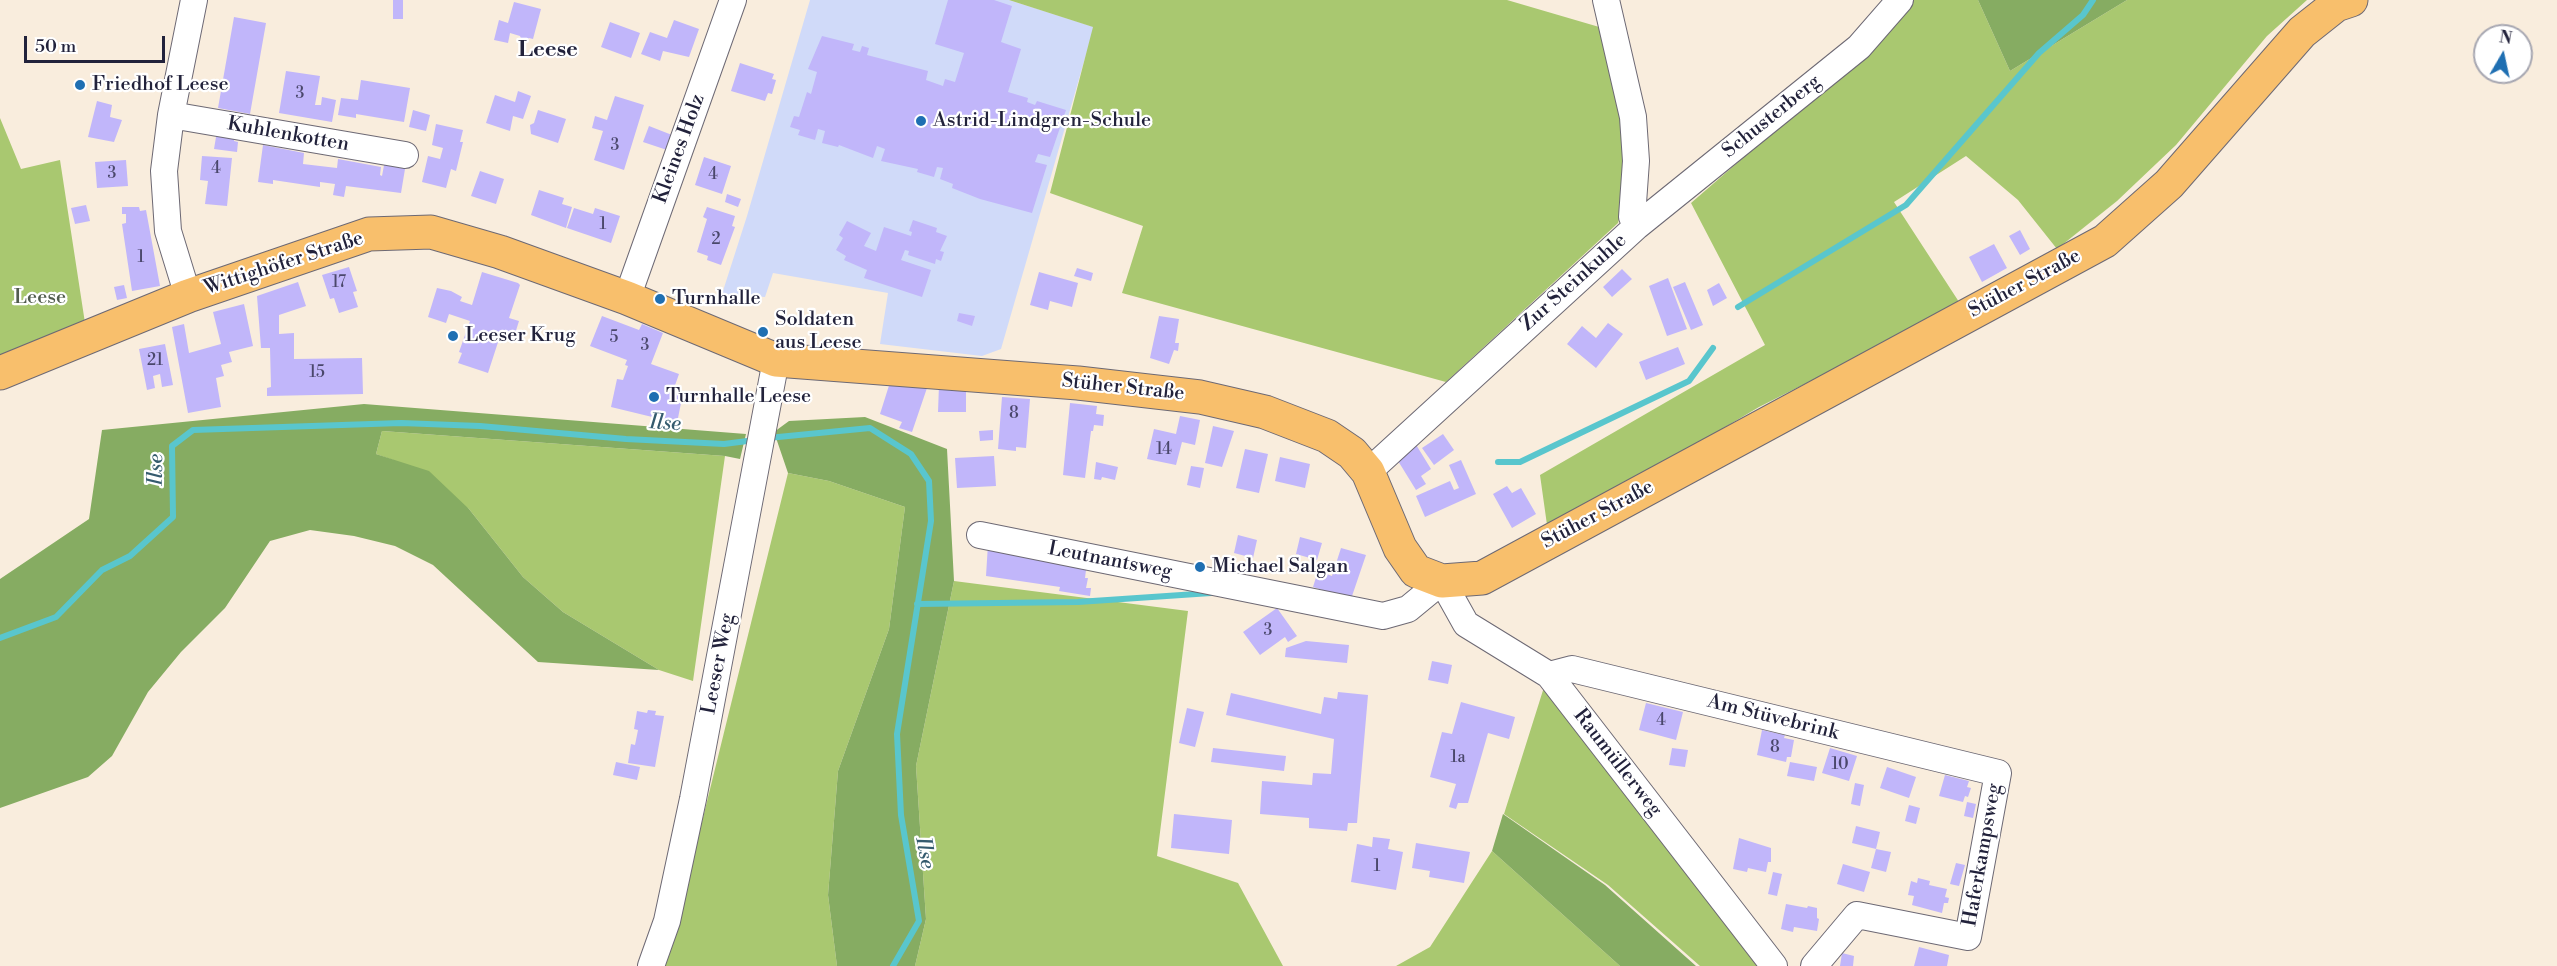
<!DOCTYPE html>
<meta charset="utf-8">
<style>
body{margin:0}
#map{position:relative;width:2557px;height:966px;overflow:hidden;background:#f9eddd;font-family:"Libre Bodoni",serif}
canvas{display:block}
.north{position:absolute;left:2473px;top:24px;width:60px;height:60px;box-sizing:border-box;background:#fff;border:2px solid #a7a7b1;border-radius:50%;rotate:9deg;font-size:16px;font-weight:700;line-height:24px;text-align:center;color:#22223b}
.north::after{content:'';display:block;margin:auto;width:21px;height:27px;background:#1f6fb2;clip-path:polygon(50% 0,100% 100%,50% 72%,0 100%)}
.scale{position:absolute;left:24px;top:36px;width:141px;height:27px;box-sizing:border-box;border:3px solid #22223b;border-top:0;padding-left:8px;font-size:18px;line-height:21px;white-space:nowrap;color:#22223b;-webkit-text-stroke:4px #fff;paint-order:stroke}
</style>
<div id="map">
<canvas width="2557" height="966"></canvas>
<div class="north">N</div>
<div class="scale">50 m</div>
</div>
<script>
const g = document.querySelector('canvas').getContext('2d');
g.lineJoin = 'round';
function paint(path, color) { g.fillStyle = color; g.fill(path, 'evenodd'); }
const toPath = rows => new Path2D(rows.map(r => 'M' + r).join(''));
function trace(path, color, width, dash) { g.strokeStyle = color; g.lineWidth = width; g.lineCap = dash ? 'butt' : 'round'; g.setLineDash(dash || []); g.stroke(path); }
function write(font, color, halo, rows, align = 'center') {
  g.font = font + ' "Libre Bodoni",serif'; g.lineWidth = 4.5; g.setLineDash([]); g.textBaseline = 'middle'; g.strokeStyle = halo; g.fillStyle = color; for (const [text, x, y, turn = 0] of rows) {
    g.save(); g.translate(x, y); g.rotate((+turn || 0) * Math.PI / 180); g.textAlign = isNaN(turn) ? turn : align; if (halo) g.strokeText(text, 0, 0); g.fillText(text, 0, 0); g.restore();
  }
}
paint(toPath([
 [810,0,1009,0,1094,27,1001,349,982,356,880,344,888,293,773,273,765,297,722,294,747,216]
]), '#d0daf9');
paint(toPath([
 [1009,0,1507,0,1606,29,1626,119,1624,199,1618,223,1446,382,1122,293,1143,226,1050,193,1093,27],
 [1912,0,1978,0,2010,71,2127,0,2307,0,2267,36,2176,145,2117,201,2057,249,2018,200,1966,156,1894,202,1961,305,1759,407,1548,532,1540,475,1765,345,1691,203,1865,52],
 [0,118,21,169,60,160,85,323,0,356],
 [382,431,725,456,693,681,659,670,563,612,523,577,469,509,393,460,376,454],
 [788,473,829,481,905,507,889,629,838,771,828,895,837,966,663,966,677,923],
 [954,581,1188,611,1157,856,1238,883,1283,966,915,966,926,919,916,766],
 [1545,684,1762,966,1700,966,1608,885,1504,814],
 [1492,851,1620,966,1396,966,1430,947]
]), '#a9c870');
paint(toPath([
 [1978,0,2127,0,2010,71],
 [364,404,746,434,740,459,725,456,382,431,376,454,429,471,469,509,523,577,563,612,659,670,538,662,433,565,395,546,354,536,310,530,270,541,225,608,181,652,148,692,112,756,88,777,0,808,0,579,89,519,102,430],
 [865,417,947,449,954,581,916,766,926,919,915,966,837,966,828,895,838,771,889,629,905,507,829,481,788,473,774,432,789,421],
 [1503,814,1605,885,1696,966,1620,966,1492,851]
]), '#86ac62');
trace(toPath([
 [1738,307,1906,205,2039,53,2083,15,2093,0],
 [768,438,870,428,911,454,929,481,931,521,897,734,901,815,919,921,893,966],
 [1498,462,1520,462,1689,381,1713,348],
 [917,604,1078,602,1211,593],
 [0,638,56,617,102,570,130,556,173,517,172,446,193,430,401,423,480,426,626,439,724,444,755,440]
]), '#59c6cd', 6);
paint(toPath([
 [393,0,403,0,403,19,393,19],
 [948,0,994,0,1012,6,1001,42,1021,49,1008,92,1028,98,1027,102,1035,105,1037,101,1066,110,1050,157,1038,154,1035,162,1047,165,1032,213,980,199,952,188,953,184,940,179,943,168,937,167,934,177,917,172,918,169,881,161,885,149,877,146,873,158,839,145,838,147,822,143,825,131,818,129,815,140,798,135,800,130,790,127,794,116,799,117,807,92,811,94,817,72,808,69,822,36,854,44,852,50,860,52,862,46,869,48,867,55,928,71,926,80,943,86,945,79,955,82,964,53,935,44],
 [514,2,541,9,533,39,529,38,525,42,522,41,520,36,510,33,508,43,494,40,499,20,508,23],
 [234,17,266,23,250,114,218,108],
 [674,20,699,29,689,57,663,51,660,61,641,54,650,32,667,38],
 [610,22,640,33,631,58,601,47],
 [740,63,774,74,772,79,776,80,772,94,768,93,765,101,731,91],
 [286,71,320,76,315,105,321,105,322,97,336,100,332,122,279,113],
 [361,80,410,88,404,122,356,114,356,118,338,115,341,98,358,100],
 [518,91,531,96,523,119,513,116,510,131,486,123,495,95,515,102],
 [615,96,644,105,624,170,594,160,603,131,592,128,595,116,607,120],
 [97,101,112,105,110,117,122,120,114,142,88,137],
 [413,110,430,115,426,131,409,127],
 [538,110,566,119,558,143,531,134,530,125,534,123],
 [436,124,463,130,460,142,463,142,456,171,451,169,446,188,422,182,428,156,440,159,443,148,432,145],
 [649,126,672,135,667,150,643,142],
 [217,131,235,133,234,141,238,142,237,152,214,149],
 [263,145,304,153,303,164,337,168,338,159,381,167,380,175,382,176,385,160,406,163,401,193,346,186,344,197,333,195,335,184,320,182,320,187,273,180,273,184,258,182],
 [202,156,232,158,227,206,205,204,208,181,200,180],
 [704,157,731,166,722,194,695,185],
 [126,160,128,186,97,188,95,162],
 [480,171,504,179,496,204,471,196],
 [539,190,564,198,562,204,572,207,566,228,531,215],
 [727,194,741,199,738,207,725,202],
 [86,205,90,221,75,224,71,208],
 [122,207,139,207,140,211,146,210,160,286,132,291,122,224,126,223,126,214,122,214],
 [707,207,735,216,732,226,735,227,721,265,707,260,708,256,697,252,707,219,703,217],
 [574,208,593,214,595,208,620,216,611,243,567,228],
 [913,220,937,228,936,232,947,236,940,251,944,252,941,261,936,259,935,264,908,255,909,251,905,250,901,260,931,270,922,297,864,278,867,270,844,260,846,256,836,250,843,238,839,235,847,221,871,233,864,246,876,251,884,227,911,236,912,232,909,231],
 [2020,230,2030,249,2020,255,2009,236],
 [1994,244,2007,268,1982,282,1969,257],
 [349,267,357,291,353,292,358,307,339,313,334,298,330,299,322,275],
 [1077,268,1093,273,1091,281,1074,276],
 [1622,269,1632,279,1612,297,1603,287],
 [482,272,518,283,520,285,509,318,519,321,514,337,501,333,488,373,458,363,462,353,459,352,470,321,449,314,446,323,428,317,437,288,451,291,462,297,460,301,472,305],
 [1039,272,1078,283,1072,307,1050,301,1048,310,1030,305],
 [1668,278,1687,329,1667,336,1649,286],
 [298,282,306,306,279,315,279,334,294,333,294,359,362,358,363,394,267,396,267,388,271,387,270,348,261,348,257,296],
 [1685,282,1703,325,1691,330,1673,287],
 [1719,283,1727,298,1713,306,1707,290],
 [124,285,127,298,117,300,114,287],
 [244,304,253,346,229,352,232,362,221,365,224,376,216,378,221,407,188,413,172,327,184,324,189,353,221,344,213,312],
 [959,313,975,316,972,326,957,321],
 [602,316,639,330,642,324,663,333,651,364,679,374,673,391,683,393,677,423,611,407,617,379,623,380,628,366,625,365,627,360,590,346],
 [1159,316,1179,319,1175,343,1179,343,1178,351,1174,350,1169,364,1150,358],
 [1608,323,1623,334,1596,368,1567,344,1582,326,1596,338],
 [165,344,173,385,162,387,160,374,153,376,155,388,147,390,139,349],
 [1678,347,1685,364,1646,380,1639,362],
 [892,376,927,388,912,432,899,428,902,422,880,414],
 [939,385,966,385,966,412,938,412],
 [1002,397,1030,399,1026,448,1016,447,1016,451,998,449],
 [1070,403,1097,406,1096,414,1104,415,1103,426,1094,425,1093,431,1091,431,1085,478,1063,475],
 [1180,416,1200,420,1195,445,1182,442,1176,465,1147,459,1154,429,1176,434],
 [1213,426,1234,431,1222,467,1205,463],
 [993,430,993,440,980,441,979,431],
 [1443,434,1454,450,1434,465,1422,448],
 [1415,443,1431,469,1421,476,1426,484,1416,490,1395,456],
 [1245,449,1268,454,1259,493,1236,488],
 [994,456,996,486,957,488,955,458],
 [1280,457,1310,464,1305,488,1275,481],
 [1461,460,1476,494,1425,517,1416,496,1450,481,1454,490,1459,488,1449,465],
 [1096,462,1118,467,1115,480,1102,477,1101,480,1094,479],
 [1191,466,1204,468,1200,488,1187,485],
 [1507,486,1512,493,1521,488,1536,514,1512,528,1493,494],
 [1238,535,1257,540,1253,558,1234,553],
 [1300,537,1322,543,1317,560,1296,554],
 [988,544,1087,562,1085,578,1088,578,1086,588,1091,588,1090,596,1059,591,1060,587,986,576],
 [1341,548,1366,555,1351,599,1313,587,1318,571,1332,576],
 [1277,608,1297,636,1288,642,1285,637,1260,655,1243,632],
 [1306,641,1349,645,1347,663,1285,657,1286,648],
 [1432,661,1452,665,1448,684,1428,680],
 [1338,692,1368,695,1357,823,1348,823,1347,831,1309,828,1309,818,1260,814,1262,781,1312,785,1313,773,1331,774,1334,739,1226,715,1231,693,1321,714,1324,697,1337,699],
 [1461,702,1515,717,1509,739,1488,733,1468,803,1458,803,1456,809,1449,807,1456,784,1430,777,1442,732,1452,734],
 [1646,703,1683,712,1676,740,1639,730],
 [1187,708,1204,712,1195,747,1179,743],
 [648,710,656,711,655,715,664,716,655,767,628,763,631,744,635,745,638,730,634,729,637,711,647,713],
 [1762,730,1785,735,1784,738,1794,740,1791,757,1787,757,1786,762,1757,755],
 [1213,748,1286,756,1284,771,1211,762],
 [1672,748,1688,750,1685,767,1669,765],
 [1830,748,1857,756,1849,781,1822,773],
 [616,762,640,767,637,780,613,775],
 [1790,762,1817,767,1814,781,1787,776],
 [1887,767,1916,777,1909,798,1880,788],
 [1945,775,1969,781,1967,787,1971,788,1968,797,1965,796,1963,802,1939,796],
 [1855,783,1864,785,1860,806,1851,804],
 [1967,802,1976,804,1973,818,1964,816],
 [1909,805,1920,808,1916,824,1905,821],
 [1174,814,1232,820,1229,854,1171,848],
 [1856,826,1880,832,1876,849,1852,843],
 [1373,837,1390,839,1388,849,1403,852,1396,890,1351,882,1357,844,1372,847],
 [1739,838,1771,848,1771,862,1768,862,1766,872,1748,868,1747,872,1733,869],
 [1416,843,1470,852,1464,883,1429,877,1430,871,1412,868],
 [1876,849,1891,852,1886,872,1871,868],
 [1956,863,1965,865,1959,886,1950,884],
 [1843,864,1870,872,1864,892,1837,884],
 [1773,872,1782,874,1777,896,1768,894],
 [1918,878,1930,881,1929,885,1947,889,1945,897,1949,898,1948,903,1944,903,1942,913,1912,905,1914,896,1908,895,1911,881,1917,883],
 [1786,904,1807,908,1808,906,1817,908,1817,918,1819,919,1817,931,1794,927,1793,932,1781,929],
 [1919,947,1949,955,1947,966,1914,966],
 [1842,953,1854,956,1853,966,1840,966]
]), '#c1b6fa');
const minor = toPath([
 [1606,0,1633,117,1636,161,1632,217,1637,226],
 [171,115,405,155],
 [188,296,168,231,164,171,171,115,194,0],
 [627,298,733,0],
 [1368,472,1637,226,1859,47,1900,0],
 [980,535,1383,616,1408,609,1442,581,1466,624,1549,675,1774,966],
 [1549,675,1572,669,1998,773,1968,937,1857,915,1814,966],
 [651,966,667,921,693,799,776,360]
]);
const major = toPath([
 [0,373,188,296,369,234,431,232,500,252,627,298,776,360,1078,383,1200,397,1265,412,1327,436,1352,453,1368,472,1400,548,1416,571,1442,581,1482,578,2105,241,2169,184,2302,32,2336,5,2351,0]
]);
trace(minor, '#6d6974', 28);
trace(major, '#6d6974', 35);
trace(minor, '#fff', 26);
trace(major, '#f8bf6c', 33);
for (const [x, y, r, color] of [
 [80,85,6,"#1f6fb2"],
 [921,121,6,"#1f6fb2"],
 [660,299,6,"#1f6fb2"],
 [763,332,6,"#1f6fb2"],
 [453,336,6,"#1f6fb2"],
 [654,397,6,"#1f6fb2"],
 [1200,567,6,"#1f6fb2"]
]) { const dot = new Path2D(); dot.arc(x, y, r, 0, 2 * Math.PI); g.fillStyle = color; g.fill(dot); trace(dot, '#fff', 2); }
write('16px', '#4a476b', null, [
 ["3",300,94],
 ["3",615,146],
 ["4",216,169],
 ["3",112,174],
 ["4",713,175],
 ["1",603,225],
 ["2",716,240],
 ["1",141,258],
 ["17",339,283],
 ["5",614,338],
 ["3",645,346],
 ["21",155,361],
 ["15",317,373],
 ["8",1014,414],
 ["14",1164,450],
 ["3",1268,631],
 ["4",1661,721],
 ["8",1775,748],
 ["1a",1458,758],
 ["10",1840,765],
 ["1",1377,867]
]);
write('20px', '#22223b', '#fff', [
 ["Friedhof Leese",92,85],
 ["Astrid-Lindgren-Schule",933,121],
 ["Turnhalle",672,299],
 ["Soldaten",775,320],
 ["aus Leese",775,343],
 ["Leeser Krug",465,336],
 ["Turnhalle Leese",666,397],
 ["Michael Salgan",1212,567]
], 'left');
write('20px', '#22223b', '#fff', [
 ["Schusterberg",1772,117,-39],
 ["Kuhlenkotten",288,135,10],
 ["Kleines Holz",680,149,-70],
 ["Wittighöfer Straße",284,264,-18],
 ["Zur Steinkuhle",1574,283,-42],
 ["Stüher Straße",2025,284,-28],
 ["Stüher Straße",1123,388,6],
 ["Stüher Straße",1598,515,-28],
 ["Leutnantsweg",1110,561,11],
 ["Leeser Weg",719,664,-79],
 ["Am Stüvebrink",1773,718,14],
 ["Raumüllerweg",1617,763,52],
 ["Haferkampsweg",1983,855,-80]
]);
write('20px', '#515c4e', '#fff', [
 ["Leese",40,298]
]);
write('italic 21px', '#355b6e', '#fff', [
 ["Ilse",665,424,4],
 ["Ilse",157,470,-89],
 ["Ilse",924,853,80]
]);
write('bold 22px', '#22223b', '#fff', [
 ["Leese",548,51]
]);
</script>
